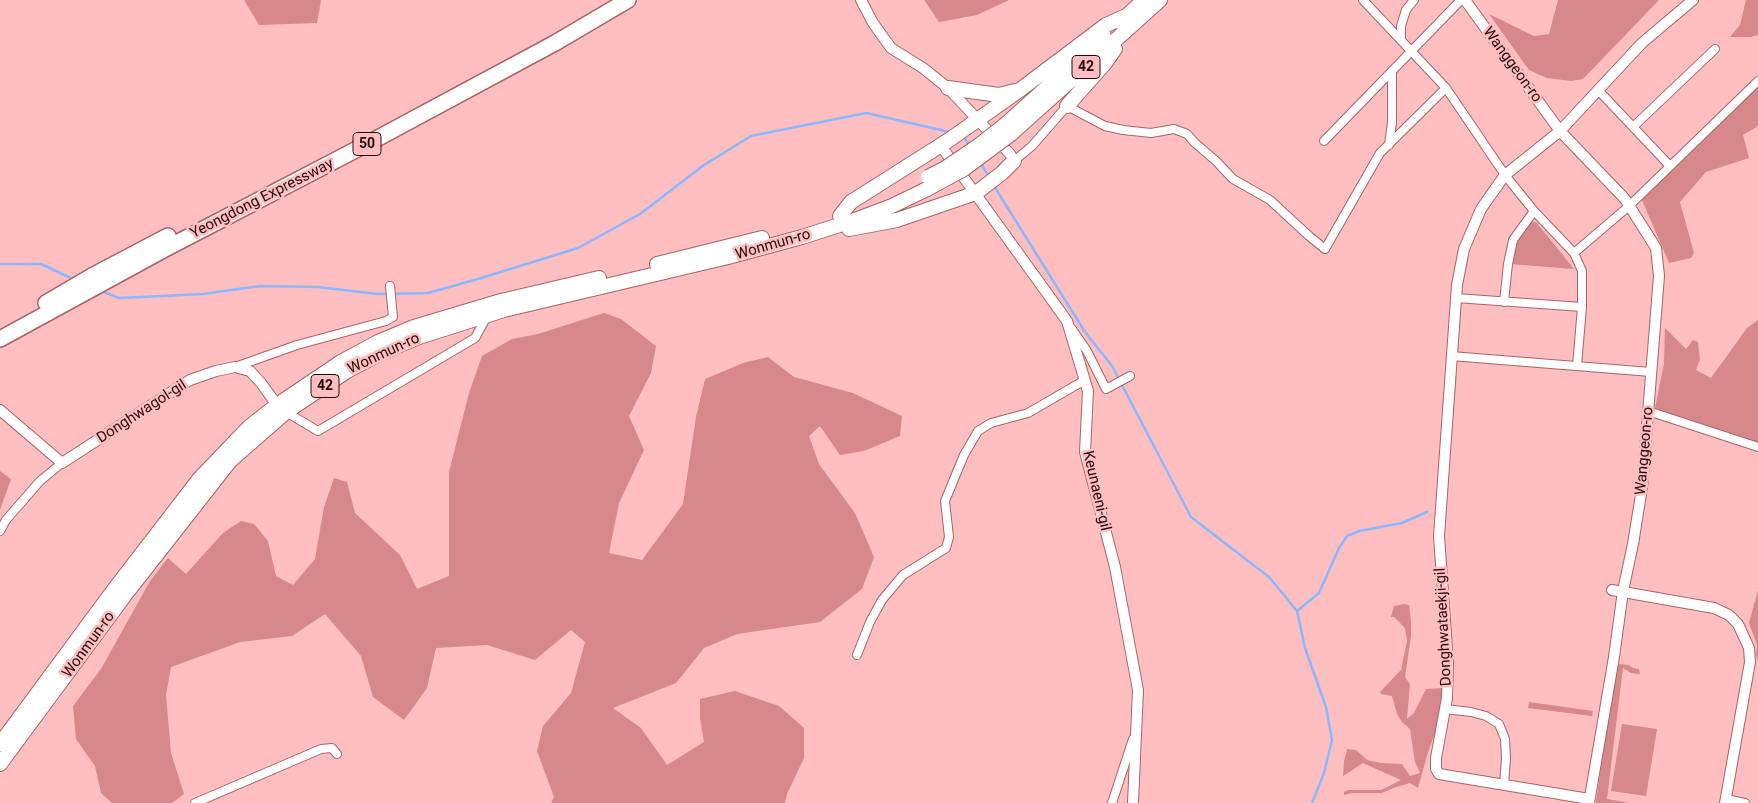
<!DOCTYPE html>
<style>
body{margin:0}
canvas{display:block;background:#ffbebf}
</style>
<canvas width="1758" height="803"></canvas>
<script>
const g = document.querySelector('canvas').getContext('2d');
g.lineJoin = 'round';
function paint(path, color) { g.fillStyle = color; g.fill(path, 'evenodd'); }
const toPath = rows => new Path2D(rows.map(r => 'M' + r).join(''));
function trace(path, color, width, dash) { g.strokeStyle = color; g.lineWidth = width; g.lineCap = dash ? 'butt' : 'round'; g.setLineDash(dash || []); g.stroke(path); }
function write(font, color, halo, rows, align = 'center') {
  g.font = font + ' Roboto,sans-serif'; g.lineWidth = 5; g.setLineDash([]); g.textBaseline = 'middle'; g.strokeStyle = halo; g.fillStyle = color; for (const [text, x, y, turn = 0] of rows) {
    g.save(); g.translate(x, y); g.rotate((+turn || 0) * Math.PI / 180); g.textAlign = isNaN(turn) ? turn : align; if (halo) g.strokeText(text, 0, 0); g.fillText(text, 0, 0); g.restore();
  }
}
paint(toPath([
 [244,0,321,0,317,23,259,25],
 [924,0,1009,0,977,15,939,22],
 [1558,0,1659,0,1583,79,1571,81,1547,78,1529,70,1489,14,1534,36,1549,34],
 [1746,0,1758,0,1758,35,1751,37,1730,37,1740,25],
 [1758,87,1758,126,1743,135,1749,158,1706,172,1680,202,1694,253,1691,258,1669,263,1642,200],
 [1530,222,1536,222,1574,269,1510,264,1519,235],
 [604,313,621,319,656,346,651,373,629,416,644,450,619,503,609,553,642,560,683,504,696,417,705,379,743,363,768,357,794,377,853,393,902,416,900,436,864,451,840,455,820,426,809,436,819,464,855,513,874,557,862,589,820,622,737,634,704,648,676,683,613,708,641,728,667,765,704,742,700,718,700,699,735,691,779,706,804,728,804,758,787,794,785,803,551,803,554,797,537,751,543,726,571,693,585,642,571,630,535,660,487,645,436,648,427,688,404,720,373,697,361,656,325,614,292,636,240,642,171,667,166,695,171,753,184,794,172,803,112,803,101,793,95,766,76,739,73,706,101,669,150,581,168,558,186,574,223,533,241,521,254,524,268,541,276,576,293,585,315,559,324,507,334,478,347,482,355,513,400,555,417,589,449,576,449,472,469,393,482,356,512,339,538,334],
 [1758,320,1758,447,1656,413,1655,408,1664,363,1665,328,1686,349,1693,340,1698,342,1700,359,1696,370,1711,378,1747,328],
 [0,471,11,479,0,510],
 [1758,590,1758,662,1756,654,1757,645,1749,623],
 [1404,604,1409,605,1411,622,1411,636,1405,677,1410,684,1407,719,1414,713,1426,689,1445,688,1437,728,1428,752,1418,788,1410,783,1393,788,1382,793,1352,793,1344,795,1344,792,1348,790,1381,790,1401,780,1363,763,1343,776,1344,761,1347,749,1356,750,1367,760,1381,763,1402,764,1410,776,1420,773,1415,762,1410,729,1402,722,1397,714,1392,696,1381,694,1380,692,1401,670,1407,641,1405,628,1394,617,1391,617,1394,606],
 [1620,664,1629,665,1633,668,1639,669,1640,674,1631,673,1623,668,1607,799,1630,803,1596,803,1615,666],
 [1529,702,1593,711,1592,716,1528,708],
 [1622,724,1657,729,1646,796,1611,791]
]), '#d7888a');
trace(toPath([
 [963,135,970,147],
 [980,162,989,177],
 [994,186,1085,332,1112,366,1191,517,1269,577,1297,611,1305,648,1326,707,1332,740,1324,773,1312,803],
 [0,264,41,264,75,280],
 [101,291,119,298,203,294,260,286,318,287,377,294,428,293,478,279,578,248,640,214,704,165,751,136,866,113,950,132],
 [1297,611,1319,593,1339,548,1347,536,1359,531,1402,523,1427,512]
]), '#89b8ff', 2.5);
const minor = toPath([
 [1363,0,1446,88,1505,175,1534,211,1574,253,1582,271,1582,307,1577,366],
 [1401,40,1401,26,1406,10,1414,0],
 [1598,90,1670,166],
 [1633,127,1715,49],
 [1324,141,1461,0],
 [1389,145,1392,122,1392,72],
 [1014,161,1032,146,1067,106,1105,126,1123,130,1151,133,1174,129,1187,134,1195,143,1216,161,1233,179,1270,200,1309,236,1325,249,1380,153,1446,88],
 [1574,253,1629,206,1758,81],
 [1456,298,1582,307],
 [1504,302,1508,264,1513,240,1534,211],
 [1072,329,1087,351,1106,389,1130,376],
 [1451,356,1651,372],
 [235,367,297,345,386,321,393,317,390,286],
 [1648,411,1758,447],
 [286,412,318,431,475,338,487,316],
 [0,531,6,520,40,481,62,463],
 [857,655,870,622,882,600,903,575,946,548,949,537,945,501,964,455,978,431,991,423,1028,413,1085,380],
 [1445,709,1471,712,1486,716,1499,724,1505,739,1506,758,1504,785],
 [1726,799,1745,803],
 [195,803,321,749,332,748,337,754],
 [1112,803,1133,739]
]);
const tertiary = toPath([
 [861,0,873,23,891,48,923,68,948,88,1010,154,1014,161],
 [1465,0,1560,131,1625,199,1656,248,1659,276,1642,488,1633,544,1623,591,1614,657,1589,803],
 [941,146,1067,321,1088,391,1085,452,1115,567,1138,690,1133,803],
 [0,410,62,463,190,380,216,371,235,367,250,371,261,383,277,405],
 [1612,590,1714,608,1729,615,1738,624,1749,648,1750,662,1725,803],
 [1589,799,1439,774,1436,769,1436,758,1447,698,1448,663,1439,536,1457,285,1464,249,1481,209,1505,175,1560,131,1642,43,1693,0]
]);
const trunk = toPath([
 [1120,22,1144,0],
 [948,88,999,95,1015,91],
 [1067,106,1105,63,1115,49],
 [1006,124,1104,36],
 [1011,134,1160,0],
 [840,216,851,202,949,140,1021,89,1106,25,1126,16],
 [849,229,897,220,976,193,1002,173,1014,161],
 [657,264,762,238],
 [0,744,113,591,200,478,249,427,277,405,341,362,378,342,414,327,501,301,599,278],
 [0,764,125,595,230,461,286,412,347,371,381,353,419,337,504,310,728,257,802,237,855,220,892,206,927,189]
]);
const motorway = toPath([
 [46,303,92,276,168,236],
 [0,339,165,249,365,145,555,43,628,0]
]);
trace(minor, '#aa6265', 10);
trace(tertiary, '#aa6265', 12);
trace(trunk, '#aa6265', 16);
trace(motorway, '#aa6265', 18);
trace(minor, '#fff', 8);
trace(tertiary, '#fff', 10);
trace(trunk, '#fff', 14);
trace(motorway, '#fff', 15);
const trunkBridge = toPath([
 [928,177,944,169,978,146,1006,124],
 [927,189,964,169,1011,134]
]);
trace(trunkBridge, '#aa6265', 16, []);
trace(trunkBridge, '#fff', 14);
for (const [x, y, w] of [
 [1086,67,28],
 [367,144,28],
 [325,386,28]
]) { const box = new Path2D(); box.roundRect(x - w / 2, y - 11.5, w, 23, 4); g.fillStyle = '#ffbebf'; g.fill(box); trace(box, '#260b0d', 1); }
write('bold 14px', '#260b0d', null, [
 ["42",1086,67],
 ["50",367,144],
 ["42",325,386]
]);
write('15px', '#260b0d', '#ffbebf', [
 ["Wanggeon-ro",1512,65,54],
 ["Yeongdong Expressway",262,199,-27],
 ["Wonmun-ro",773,245,-16],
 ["Wonmun-ro",384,354,-25],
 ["Donghwagol-gil",142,412,-33],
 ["Wanggeon-ro",1645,451,-85],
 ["Keunaeni-gil",1096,491,77],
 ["Donghwataekji-gil",1444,627,-93],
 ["Wonmun-ro",89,645,-54]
]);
</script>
